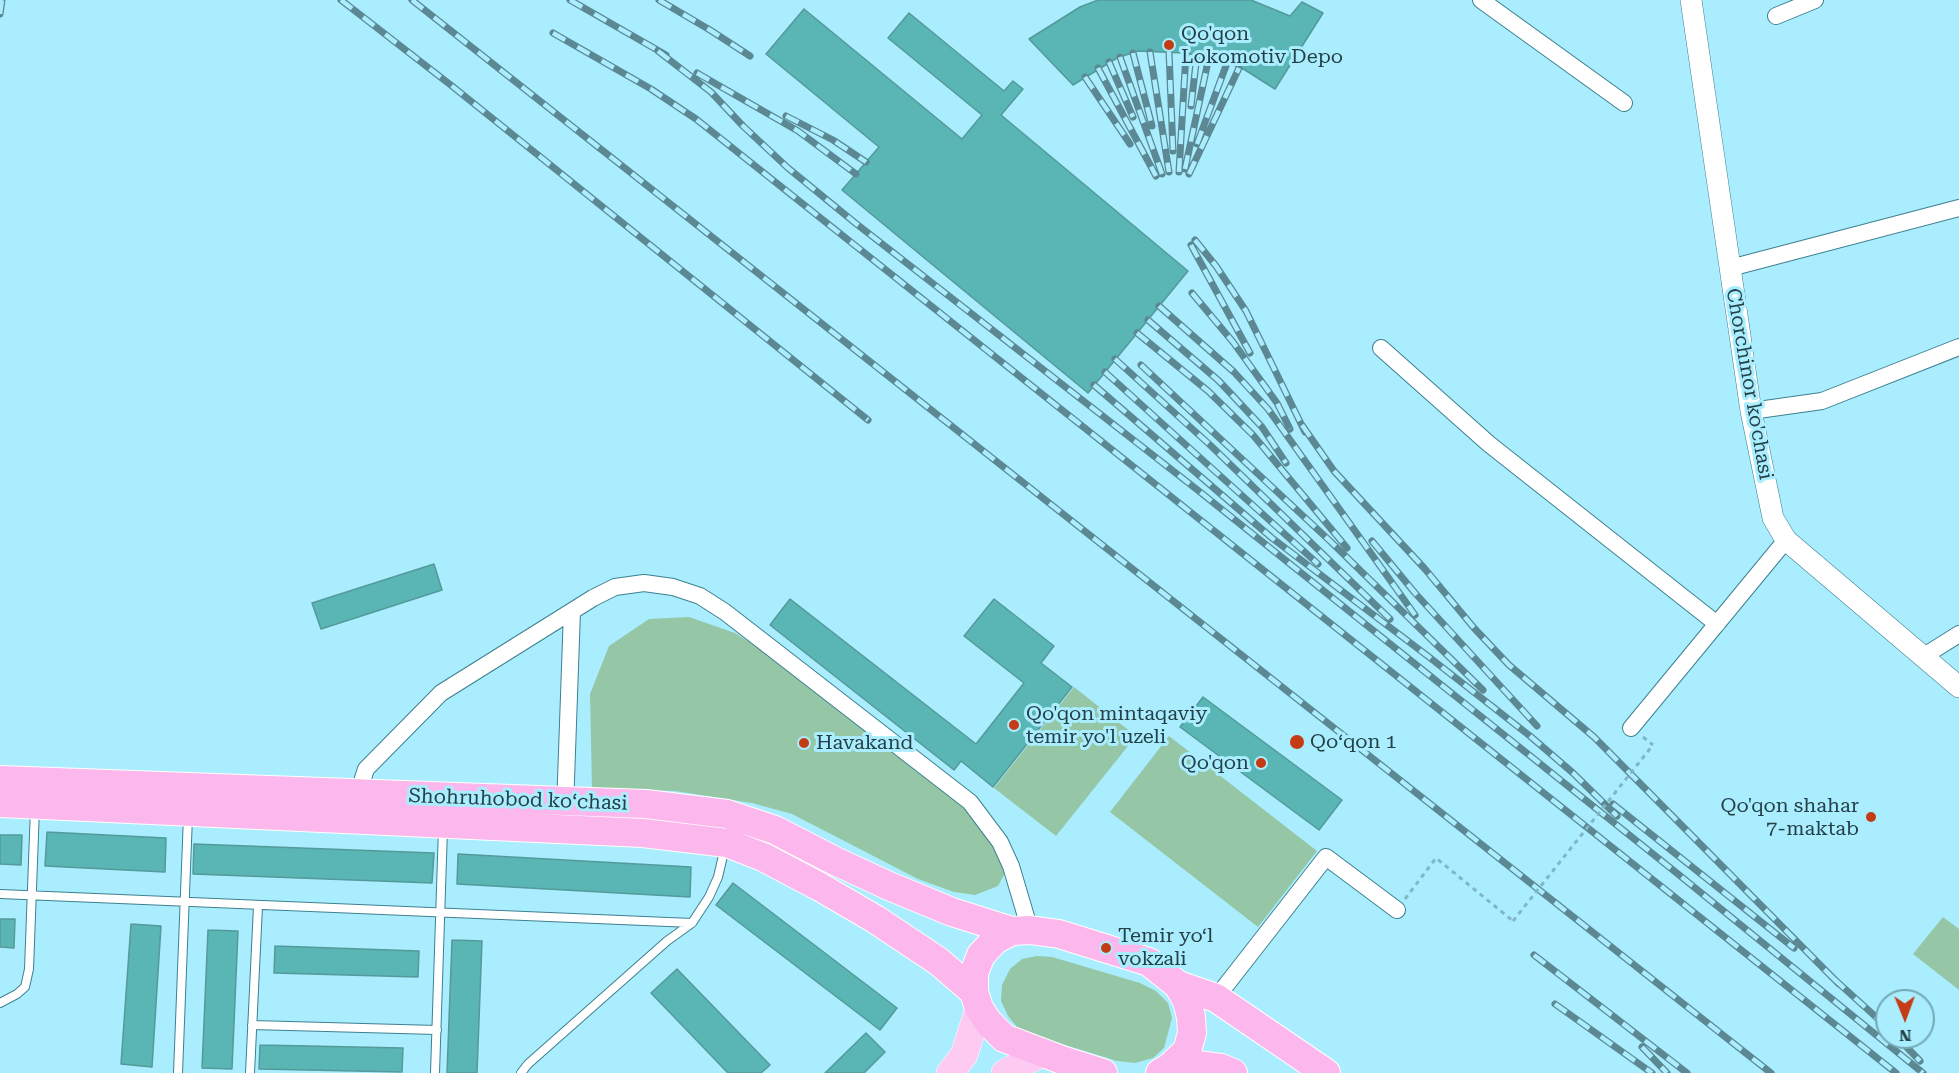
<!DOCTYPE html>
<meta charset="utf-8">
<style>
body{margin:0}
#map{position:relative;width:1959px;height:1073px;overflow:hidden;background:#a9edfe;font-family:"Roboto Serif",serif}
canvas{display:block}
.north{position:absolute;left:1875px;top:989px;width:60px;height:60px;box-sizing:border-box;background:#a9edfe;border:2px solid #74a8b5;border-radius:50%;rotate:179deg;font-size:16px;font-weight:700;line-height:24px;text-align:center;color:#254148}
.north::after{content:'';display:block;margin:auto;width:21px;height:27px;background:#c43b14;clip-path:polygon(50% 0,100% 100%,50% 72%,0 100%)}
</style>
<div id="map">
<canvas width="1959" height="1073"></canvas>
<div class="north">N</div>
</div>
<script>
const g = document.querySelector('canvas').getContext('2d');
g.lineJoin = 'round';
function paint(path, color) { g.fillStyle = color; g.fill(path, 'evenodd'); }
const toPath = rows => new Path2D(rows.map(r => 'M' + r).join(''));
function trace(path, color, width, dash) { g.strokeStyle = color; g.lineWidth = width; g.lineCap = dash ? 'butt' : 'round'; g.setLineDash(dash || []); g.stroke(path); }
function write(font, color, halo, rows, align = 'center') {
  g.font = font + ' "Roboto Serif",serif'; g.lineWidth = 6; g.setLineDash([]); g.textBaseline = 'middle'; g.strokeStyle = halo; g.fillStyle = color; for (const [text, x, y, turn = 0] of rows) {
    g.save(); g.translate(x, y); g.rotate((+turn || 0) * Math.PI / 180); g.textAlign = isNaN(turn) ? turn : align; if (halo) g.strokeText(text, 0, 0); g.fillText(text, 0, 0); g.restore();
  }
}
paint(toPath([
 [689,617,735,633,795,670,977,819,1002,852,1006,871,998,886,975,895,954,892,918,879,792,814,752,803,675,791,592,789,590,694,609,646,649,619],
 [1074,687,1136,736,1056,836,994,788],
 [1169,736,1317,851,1258,927,1110,812],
 [1943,917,1959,929,1959,990,1913,954],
 [1037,956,1052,957,1140,983,1156,991,1168,1003,1172,1018,1164,1048,1153,1058,1135,1063,1117,1061,1029,1034,1017,1027,1008,1016,1001,1001,1002,985,1010,969,1022,959]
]), '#95c7a6');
const building = toPath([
 [1098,0,1251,0,1290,16,1302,2,1323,13,1275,89,1245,70,1217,58,1184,53,1138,51,1117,58,1073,85,1029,39,1080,7,1098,0],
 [804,9,962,139,982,115,888,38,909,13,1004,91,1013,81,1023,89,1001,115,1188,271,1088,393,842,190,879,147,766,54,804,9],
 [434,564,442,590,321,629,312,603,434,564],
 [790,599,976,744,1024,683,964,636,994,599,1054,646,1041,663,1072,687,993,787,961,761,954,770,770,625,790,599],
 [1203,697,1342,800,1319,830,1180,727,1203,697],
 [47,832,166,838,165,872,45,866,47,832],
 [0,835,22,835,21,865,0,864,0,835],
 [194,844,434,853,432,883,193,874,194,844],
 [458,854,691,867,690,897,457,884,458,854],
 [733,883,897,1008,880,1030,716,905,733,883],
 [0,919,15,919,14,948,0,947,0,919],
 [131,924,161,926,152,1067,121,1064,131,924],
 [208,930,238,931,232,1069,202,1068,208,930],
 [452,940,482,941,477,1073,447,1073,452,940],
 [275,946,419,951,418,977,274,973,275,946],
 [677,969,770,1065,761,1073,728,1073,651,993,677,969],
 [866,1033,885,1052,864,1073,825,1073,866,1033],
 [260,1045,403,1048,402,1072,259,1069,260,1045]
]);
paint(building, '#5ab5b5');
trace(building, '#549a9a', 1.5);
const service = toPath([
 [0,894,692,923],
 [0,1003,17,994,25,987,29,969,35,808],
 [252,1025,437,1030],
 [178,1073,188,816],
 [250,1073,258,906],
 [435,1073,443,828],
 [521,1073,528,1064,667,941,692,923,709,897,718,877,725,847]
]);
const minor = toPath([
 [1481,0,1624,103],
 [1776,16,1815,0],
 [1730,268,1959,208],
 [1381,348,1489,444,1717,624],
 [1751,411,1822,401,1959,347],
 [1924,656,1959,634],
 [1631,728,1786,540],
 [358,794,366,769,441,693,593,598,615,587,644,583,673,587,700,596,725,612,970,802,1000,842,1011,866,1030,930],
 [565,808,572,611],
 [1216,998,1326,857,1397,910]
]);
const tertiary = toPath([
 [1691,0,1751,411,1773,518,1786,540,1959,687]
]);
const primary = toPath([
 [950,1073,964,1055,979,1008],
 [1005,1073,1042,1053]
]);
const trunk = toPath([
 [0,780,646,804,727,814,775,830,835,861,889,886,952,912,1012,931],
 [0,803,643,833,727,843,763,857,820,887,875,919,938,961,974,992],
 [1178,985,1216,998,1326,1073],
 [1170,1067,1197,1065,1221,1068,1233,1073],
 [1103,1073,1062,1060,1004,1038,988,1022,979,1008,974,992,974,973,981,955,995,940,1012,931,1030,930,1059,934,1149,962,1178,985,1187,1001,1191,1017,1192,1033,1187,1051,1170,1067,1160,1073]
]);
trace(service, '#3e8090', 10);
trace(minor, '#3e8090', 18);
trace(tertiary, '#3e8090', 22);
trace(primary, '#fff', 28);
trace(trunk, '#fff', 30);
trace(toPath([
 [1643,737,1653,745],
 [1405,899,1436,858,1513,921]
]), '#7fb7c5', 3, [4.5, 4.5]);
trace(service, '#fff', 8);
trace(minor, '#fff', 16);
trace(tertiary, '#fff', 21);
trace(primary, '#fdcaf1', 27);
trace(trunk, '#fcb8ec', 28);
const rail = toPath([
 [341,0,452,86,868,420],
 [412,0,1771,1073],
 [570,0,666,55],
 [659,0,710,30,750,56],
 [0,14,2,0],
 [553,33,651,89,696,119,1896,1073],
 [658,51,711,92,743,126,788,168,854,222,1195,488,1673,870,1923,1073],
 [1150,52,1169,172],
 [1169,52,1173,151],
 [1133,53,1152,126],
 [1120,57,1162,174],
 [1109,62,1133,117],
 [1098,68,1156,176],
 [697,73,798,131,856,174],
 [1085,77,1130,144],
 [1191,106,1197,55],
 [786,116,833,140,866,162],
 [1197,144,1227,63],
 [1185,169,1209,57],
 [1179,172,1186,53],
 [1189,174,1239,68],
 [1195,240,1216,266,1246,311,1305,432],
 [1191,245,1250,353],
 [1192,293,1233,342,1277,403,1290,429],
 [1159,306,1234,372,1268,409,1415,615],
 [1148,320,1219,381,1262,427,1286,463],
 [1137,333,1208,391,1253,435,1347,548],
 [1115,359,1209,444,1390,619],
 [1141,365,1330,541,1483,690],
 [1105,372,1318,564],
 [1094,385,1272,538,1429,657,1530,736,1573,773,1617,816],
 [1302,425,1334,471,1425,569,1474,628,1509,665,1594,737,1839,984],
 [1372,541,1415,593,1537,726],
 [1613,804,1794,948],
 [1534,955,1687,1073],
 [1834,979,1887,1027],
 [1555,1004,1652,1073],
 [1897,1037,1920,1061],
 [1642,1047,1667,1073]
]);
trace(rail, '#5b8893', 7);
trace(rail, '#a9edfe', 4.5, [14]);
trace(toPath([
 [1513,921,1653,745]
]), '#7fb7c5', 3, [4.5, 4.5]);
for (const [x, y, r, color] of [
 [1169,45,6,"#c43b14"],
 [1014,725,6,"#c43b14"],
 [1297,742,8,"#c43b14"],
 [804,743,6,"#c43b14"],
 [1261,763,6,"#c43b14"],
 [1871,817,6,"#c43b14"],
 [1106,948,6,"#c43b14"]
]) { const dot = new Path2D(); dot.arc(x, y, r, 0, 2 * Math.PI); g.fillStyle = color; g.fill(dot); trace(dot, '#a9edfe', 2); }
write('20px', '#254148', '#a9edfe', [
 ["Qo'qon",1181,34],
 ["Lokomotiv Depo",1181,57],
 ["Qo'qon mintaqaviy",1026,714],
 ["temir yo'l uzeli",1026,737],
 ["Qoʻqon 1",1310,742],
 ["Havakand",816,743],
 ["Qo'qon",1249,763,"right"],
 ["Qo'qon shahar",1859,806,"right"],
 ["7-maktab",1859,829,"right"],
 ["Temir yo‘l",1118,936],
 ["vokzali",1118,959]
], 'left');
write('20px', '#254148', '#a9edfe', [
 ["Chorchinor ko'chasi",1749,384,80],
 ["Shohruhobod koʻchasi",518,800,2]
]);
</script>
